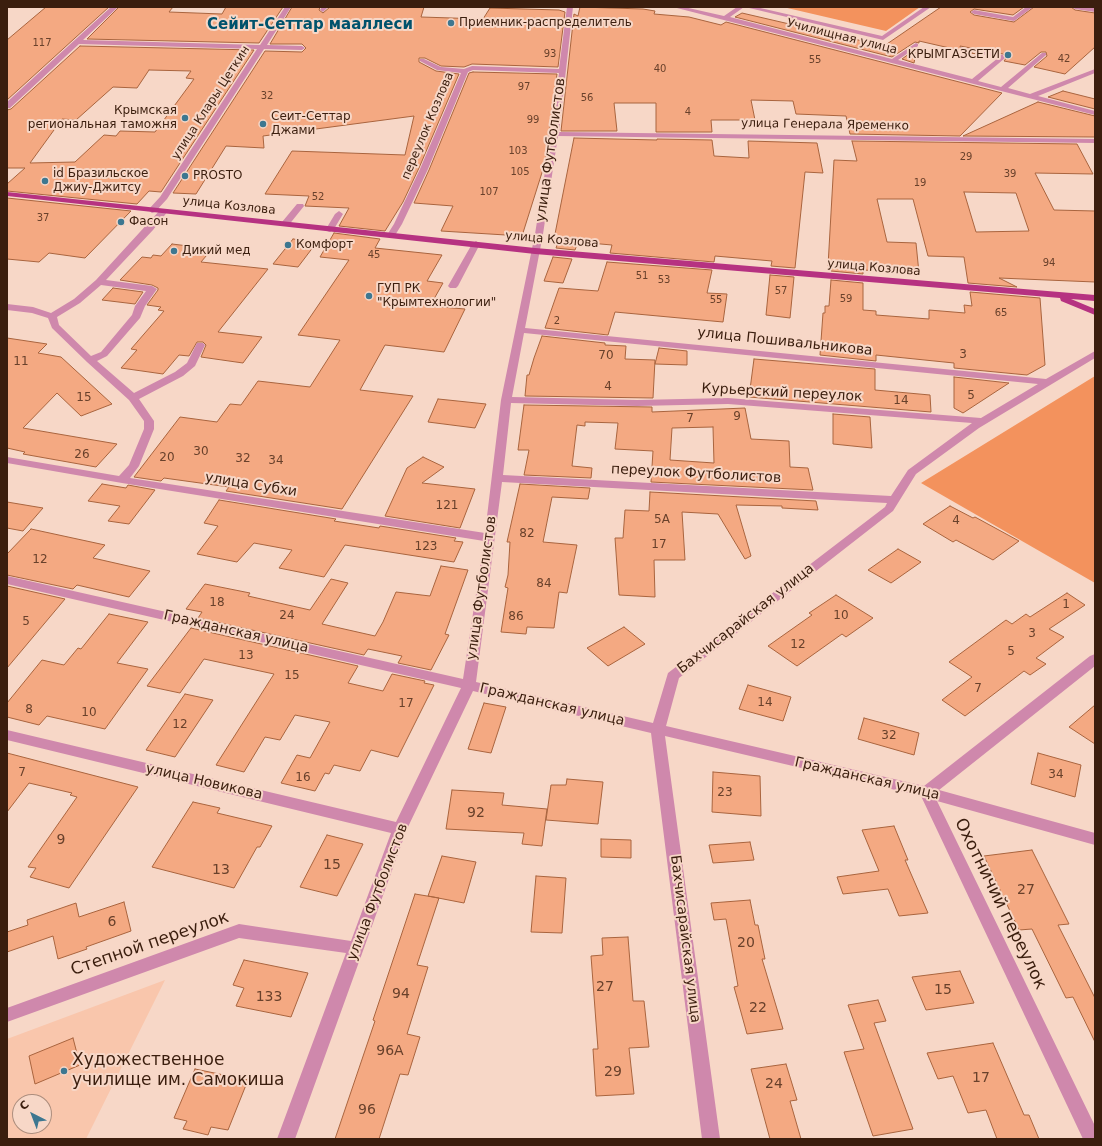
<!DOCTYPE html>
<meta charset="utf-8">
<style>
body{margin:0}
#map{position:relative;width:1102px;height:1146px;overflow:hidden;background:#f7d7c7;font-family:"DejaVu Sans",sans-serif}
canvas{display:block}
.frame{position:absolute;inset:0;border:8px solid #3b1e0e;pointer-events:none}
.north{position:absolute;left:12px;top:1094px;width:40px;height:40px;box-sizing:border-box;background:#f7d7c7;border:1px solid #ac8d7d;border-radius:50%;rotate:318deg;font-size:11px;font-weight:700;line-height:16px;text-align:center;color:#3b1e0e}
.north::after{content:'';display:block;margin:auto;width:14px;height:18px;background:#3d7790;clip-path:polygon(50% 0,100% 100%,50% 72%,0 100%)}
</style>
<div id="map">
<canvas width="1102" height="1146"></canvas>
<div class="frame"></div>
<div class="north">С</div>
</div>
<script>
const g = document.querySelector('canvas').getContext('2d');
g.lineJoin = 'round';
function paint(path, color) { g.fillStyle = color; g.fill(path, 'evenodd'); }
const toPath = rows => new Path2D(rows.map(r => 'M' + r).join(''));
function trace(path, color, width, dash) { g.strokeStyle = color; g.lineWidth = width; g.lineCap = dash ? 'butt' : 'round'; g.setLineDash(dash || []); g.stroke(path); }
function write(font, color, halo, rows, align = 'center') {
  g.font = font + ' "DejaVu Sans",sans-serif'; g.lineWidth = 4; g.setLineDash([]); g.textBaseline = 'middle'; g.strokeStyle = halo; g.fillStyle = color; for (const [text, x, y, turn = 0] of rows) {
    g.save(); g.translate(x, y); g.rotate((+turn || 0) * Math.PI / 180); g.textAlign = isNaN(turn) ? turn : align; if (halo) g.strokeText(text, 0, 0); g.fillText(text, 0, 0); g.restore();
  }
}
paint(toPath([
 [165,980,86,1139,7,1139,7,1039],
 [20,1102,44,1102,44,1126,20,1126]
]), '#f9c6ac');
paint(toPath([
 [783,7,920,7,886,31],
 [1095,376,1095,583,921,483]
]), '#f3925d');
const building = toPath([
 [46,7,109,7,7,100,7,40,46,7],
 [119,7,173,7,169,12,222,14,226,7,283,7,259,43,87,39,119,7],
 [292,7,320,7,319,10,323,13,330,7,424,7,421,17,483,19,490,8,559,10,565,12,558,67,472,64,464,67,441,66,425,58,419,58,419,62,436,71,459,74,419,168,403,202,385,231,339,226,349,208,305,206,309,196,265,194,292,151,405,155,414,116,263,136,264,148,226,146,196,194,173,193,265,51,302,52,306,48,302,44,270,44,292,7],
 [580,7,643,9,655,11,654,14,689,17,721,25,726,22,1002,93,960,136,850,134,846,116,796,114,793,101,751,100,755,120,711,120,712,132,656,132,656,103,614,103,617,131,561,131,574,14,578,16,580,7],
 [941,7,1024,7,1013,15,974,9,970,12,974,15,1014,22,1034,7,1071,7,1075,10,1095,13,1095,47,1065,74,1034,67,1047,56,1046,52,1041,52,1025,65,1004,61,1007,57,1003,54,960,46,961,50,976,54,919,41,919,43,915,42,892,57,735,17,742,13,884,46,941,7],
 [80,46,254,50,161,192,149,191,137,204,7,191,7,184,25,168,7,168,7,110,11,109,80,46],
 [149,70,191,71,186,78,194,79,155,132,120,131,116,136,104,135,75,162,30,163,62,119,76,120,113,87,137,88,149,70],
 [917,48,914,63,902,59,917,48],
 [473,72,557,74,545,163,522,236,441,231,453,206,414,203,429,170,469,73,473,72],
 [1063,91,1095,99,1095,109,1048,97,1063,91],
 [1038,102,1095,116,1095,137,963,136,1038,102],
 [574,138,657,140,657,139,712,140,714,156,749,158,748,141,817,143,823,173,805,172,795,268,771,266,772,261,715,256,714,262,610,253,612,245,578,242,575,250,556,248,559,240,554,239,574,138],
 [852,141,1077,144,1093,174,1035,173,1054,210,1095,211,1095,282,999,278,1017,287,968,283,964,257,928,256,913,199,877,199,887,242,916,243,919,273,863,270,863,274,831,271,832,267,828,266,834,160,857,161,852,141],
 [964,192,1016,193,1029,231,976,232,964,192],
 [7,198,131,211,85,258,49,253,39,262,7,259,7,198],
 [334,233,380,239,375,248,442,255,427,281,443,283,430,306,465,309,444,352,385,345,360,390,413,396,342,509,226,491,229,487,164,478,161,481,134,477,180,417,217,422,230,404,241,405,258,381,310,387,340,340,298,335,349,260,320,257,334,233],
 [293,239,317,242,298,267,273,264,293,239],
 [172,244,212,249,201,262,268,269,218,332,262,337,243,363,201,357,206,345,203,342,197,342,189,356,179,355,163,374,121,368,137,350,131,349,164,311,158,310,161,307,147,305,158,290,158,288,152,285,120,280,142,257,151,258,153,255,161,256,172,244],
 [553,257,572,259,563,283,544,281,553,257],
 [607,262,712,270,707,293,727,294,723,322,615,312,608,335,545,328,559,288,598,291,607,262],
 [770,275,794,277,790,318,766,315,770,275],
 [831,280,863,283,863,310,876,311,876,315,929,319,929,310,965,313,964,305,972,306,970,292,1040,298,1045,365,1027,375,954,368,954,363,876,355,876,361,820,355,823,313,825,313,825,306,829,306,831,280],
 [113,288,143,292,135,304,102,300,113,288],
 [542,336,605,343,605,345,626,346,625,359,655,360,653,398,525,396,527,375,529,375,534,358,542,336],
 [7,338,47,344,38,353,61,357,112,404,81,416,57,393,23,428,117,444,96,467,23,454,25,452,7,448,7,338],
 [659,348,687,351,687,365,655,364,659,348],
 [754,359,875,369,875,390,930,395,931,412,749,397,754,359],
 [954,377,1009,383,963,413,954,408,954,377],
 [438,399,448,400,486,404,475,428,428,422,438,399],
 [524,405,652,407,652,412,745,408,751,439,789,441,790,467,808,468,813,490,651,482,653,451,615,449,618,423,585,422,585,426,577,425,572,466,592,468,591,478,524,475,529,450,518,450,524,405],
 [713,427,714,463,670,460,672,428,713,427],
 [833,414,870,417,872,448,833,444,833,414],
 [423,457,444,467,422,483,475,489,460,528,385,516,407,468,423,457],
 [102,484,126,488,128,485,155,490,129,524,108,521,120,506,88,501,102,484],
 [520,484,590,488,588,499,552,497,543,542,577,545,567,593,559,592,554,628,527,627,526,634,501,632,508,588,505,587,508,575,510,542,507,542,520,484],
 [650,492,816,501,818,510,782,508,782,506,736,505,751,556,745,559,718,514,682,512,685,560,654,560,655,597,619,595,615,538,623,538,625,510,649,511,650,492],
 [219,500,336,519,334,521,379,528,380,526,456,538,454,541,463,542,454,562,345,545,324,577,279,568,292,550,254,543,237,562,197,554,218,526,204,523,219,500],
 [7,502,43,508,23,531,7,528,7,502],
 [950,506,973,518,975,517,1019,541,993,560,956,540,953,542,923,524,950,506],
 [31,529,105,545,93,558,150,571,129,597,77,585,73,589,7,575,7,554,31,529],
 [898,549,921,562,891,583,868,570,898,549],
 [441,566,468,570,445,634,449,635,431,670,398,663,402,656,368,649,364,655,198,618,202,612,186,609,205,584,250,593,248,596,310,610,331,579,348,583,322,624,375,636,383,622,396,592,430,596,441,566],
 [7,586,65,599,7,668,7,586],
 [1067,593,1085,605,1049,629,1064,637,1036,658,1046,664,1030,675,1024,671,965,716,942,700,972,677,949,662,1006,620,1012,624,1026,614,1030,617,1067,593],
 [836,595,873,618,846,637,842,634,797,666,768,646,812,615,809,613,836,595],
 [109,614,148,622,117,663,148,669,105,729,47,716,39,725,7,717,7,703,42,660,64,665,78,648,81,649,109,614],
 [624,627,645,644,608,666,587,648,624,627],
 [191,628,358,666,348,683,383,691,392,674,425,681,424,683,434,685,398,757,371,750,360,771,334,765,329,774,325,773,315,791,281,783,297,755,310,758,330,722,295,715,280,740,265,737,244,772,216,765,274,674,204,659,180,693,147,686,191,628],
 [748,685,791,697,783,721,739,709,748,685],
 [185,694,213,700,175,757,146,750,185,694],
 [484,703,506,707,491,753,468,749,484,703],
 [1095,705,1095,744,1069,727,1095,705],
 [864,718,919,733,914,755,858,739,864,718],
 [7,753,138,787,69,888,30,877,36,868,28,867,77,797,70,795,72,793,29,783,7,812,7,753],
 [1038,753,1081,765,1075,797,1031,784,1038,753],
 [713,772,760,776,761,816,712,812,713,772],
 [567,779,603,782,598,824,546,820,551,785,566,785,567,779],
 [452,790,504,793,502,805,547,809,542,846,522,844,524,833,446,829,452,790],
 [193,802,220,808,217,813,272,826,260,847,257,847,234,888,152,867,193,802],
 [894,826,908,860,905,860,928,913,899,916,888,889,843,894,837,877,879,871,862,830,894,826],
 [327,835,363,844,337,896,300,887,327,835],
 [601,839,631,840,631,858,601,857,601,839],
 [750,842,754,860,713,863,709,845,750,842],
 [1032,850,1069,924,1058,925,1095,998,1095,1042,1073,997,1066,998,1032,929,1019,930,984,856,1032,850],
 [442,856,476,862,464,903,428,896,442,856],
 [536,876,566,878,562,933,531,932,536,876],
 [415,894,439,898,417,965,428,967,407,1034,420,1037,408,1075,400,1074,379,1139,335,1139,375,1021,373,1020,415,894],
 [750,900,755,925,758,925,765,959,762,959,783,1029,747,1034,734,987,738,986,726,919,714,920,711,903,750,900],
 [124,902,131,931,86,947,87,949,58,959,53,936,7,952,7,932,28,925,27,920,76,903,79,917,124,902],
 [628,937,633,1001,644,1001,649,1047,629,1048,634,1094,596,1096,593,1049,598,1049,591,956,603,955,602,938,628,937],
 [244,960,308,973,291,1017,236,1006,244,988,233,985,244,960],
 [960,971,974,1003,926,1010,912,977,960,971],
 [878,1000,886,1021,874,1023,913,1129,873,1136,844,1052,864,1049,848,1005,878,1000],
 [73,1038,80,1065,35,1084,29,1056,73,1038],
 [993,1043,1024,1115,1029,1115,1039,1139,997,1139,986,1110,968,1113,953,1076,938,1079,927,1053,993,1043],
 [786,1064,797,1100,790,1101,801,1139,770,1139,751,1069,786,1064],
 [195,1069,248,1080,228,1130,211,1127,208,1135,183,1129,187,1121,174,1118,195,1069]
]);
paint(building, '#f4a982');
trace(building, '#a9643e', 1);
paint(toPath([
 [111,7,118,7,83,40,260,45,285,7,291,7,267,45,302,46,305,48,302,50,264,49,167,199,155,212,152,213,148,210,160,197,257,49,79,44,10,108,7,108,7,102,111,7],
 [322,7,328,7,323,12,320,10,322,7],
 [567,7,573,7,559,132,1095,139,1095,143,558,136,543,234,525,328,1046,379,1095,351,1095,358,979,428,916,474,893,511,679,678,666,726,924,786,1090,656,1095,654,1095,666,939,790,1095,833,1095,845,937,801,1095,1126,1095,1139,1083,1139,921,796,665,736,720,1139,702,1139,651,733,473,691,407,829,295,1139,277,1139,346,953,239,938,7,1022,7,1008,239,924,351,941,391,833,7,740,7,730,396,822,461,688,7,584,7,576,463,679,484,541,122,483,7,463,7,457,119,476,129,465,144,429,144,421,129,400,87,362,52,328,48,318,32,313,7,310,7,304,33,307,51,313,74,299,96,280,161,209,167,209,168,211,153,230,106,280,152,286,157,289,145,306,140,318,107,356,97,361,134,393,175,372,187,363,197,343,203,343,205,345,195,366,183,376,139,399,154,421,154,429,139,466,130,478,485,533,501,400,535,234,551,134,559,73,473,70,468,72,428,169,402,224,394,237,388,237,387,235,394,224,420,169,461,73,437,70,420,61,420,59,424,59,441,67,464,69,472,66,559,69,567,7],
 [101,285,146,291,135,306,132,315,101,352,91,356,59,325,57,317,80,303,101,285],
 [524,333,1038,384,981,418,728,398,637,400,512,397,524,333],
 [511,403,637,406,728,404,972,423,908,470,891,496,503,475,511,403],
 [502,482,887,503,885,507,668,673,653,723,476,682,502,482],
 [673,7,684,7,724,16,737,7,744,7,730,17,892,59,916,43,918,44,918,46,898,60,972,79,998,58,961,49,961,47,1003,55,1006,57,1005,58,978,81,1001,87,1042,53,1046,53,1046,55,1008,88,1030,94,1095,69,1095,73,1038,96,1095,111,1095,115,673,7],
 [745,7,756,7,882,36,924,7,931,7,883,40,745,7],
 [1026,7,1033,7,1014,21,974,14,971,12,974,10,1013,17,1026,7],
 [1072,7,1095,8,1095,12,1075,9,1072,7],
 [297,204,303,204,304,206,288,226,282,226,281,224,282,222,297,204],
 [339,211,343,214,334,229,330,232,327,231,326,229,335,214,339,211],
 [476,241,480,244,458,286,456,288,450,288,448,286,472,244,476,241]
]), '#cf88ac');
paint(toPath([
 [7,192,535,248,1095,295,1095,301,1071,299,1095,309,1095,315,1061,301,1060,298,535,254,7,196,7,192]
]), '#b63281');
for (const [x, y, r, color] of [
 [451,23,4,"#3d7790"],
 [1008,55,4,"#3d7790"],
 [185,118,4,"#3d7790"],
 [263,124,4,"#3d7790"],
 [185,176,4,"#3d7790"],
 [45,181,4,"#3d7790"],
 [121,222,4,"#3d7790"],
 [288,245,4,"#3d7790"],
 [174,251,4,"#3d7790"],
 [369,296,4,"#3d7790"],
 [64,1071,4,"#3d7790"]
]) { const dot = new Path2D(); dot.arc(x, y, r, 0, 2 * Math.PI); g.fillStyle = color; g.fill(dot); trace(dot, '#f7d7c7', 1.5); }
write('10px', '#69412b', null, [
 ["117",42,43],
 ["93",550,54],
 ["42",1064,59],
 ["55",815,60],
 ["40",660,69],
 ["97",524,87],
 ["32",267,96],
 ["56",587,98],
 ["4",688,112],
 ["99",533,120],
 ["103",518,151],
 ["29",966,157],
 ["105",520,172],
 ["39",1010,174],
 ["19",920,183],
 ["107",489,192],
 ["52",318,197],
 ["37",43,218],
 ["45",374,255],
 ["94",1049,263],
 ["51",642,276],
 ["53",664,280],
 ["57",781,291],
 ["59",846,299],
 ["55",716,300],
 ["65",1001,313],
 ["2",557,321]
]);
write('12px', '#3b1e0e', '#f7d7c7', [
 ["Приемник-распределитель",459,23],
 ["КРЫМГАЗСЕТИ",1000,55,"right"],
 ["Крымская",177,111,"right"],
 ["региональная таможня",177,125,"right"],
 ["Сеит-Сеттар",271,117],
 ["Джами",271,131],
 ["id Бразильское",53,174],
 ["Джиу-Джитсу",53,188],
 ["PROSTO",193,176],
 ["Фасон",129,222],
 ["Комфорт",296,245],
 ["Дикий мед",182,251],
 ["ГУП РК",377,289],
 ["\"Крымтехнологии\"",377,303]
], 'left');
write('12px', '#3b1e0e', '#f7d7c7', [
 ["Училищная улица",842,37,14],
 ["улица Клары Цеткин",211,103,-57],
 ["улица Генерала Яременко",825,125,1],
 ["переулок Козлова",428,126,-67],
 ["улица Козлова",229,206,6],
 ["улица Козлова",552,240,5],
 ["улица Козлова",874,268,5]
]);
write('12px', '#69412b', null, [
 ["3",963,355],
 ["70",606,356],
 ["11",21,362],
 ["4",608,387],
 ["5",971,396],
 ["15",84,398],
 ["14",901,401],
 ["9",737,417],
 ["7",690,419],
 ["30",201,452],
 ["26",82,455],
 ["20",167,458],
 ["32",243,459],
 ["34",276,461],
 ["121",447,506],
 ["5А",662,520],
 ["4",956,521],
 ["82",527,534],
 ["17",659,545],
 ["123",426,547],
 ["12",40,560],
 ["84",544,584],
 ["18",217,603],
 ["1",1066,605],
 ["24",287,616],
 ["10",841,616],
 ["86",516,617],
 ["5",26,622],
 ["3",1032,634],
 ["12",798,645],
 ["5",1011,652],
 ["13",246,656],
 ["15",292,676],
 ["7",978,689],
 ["14",765,703],
 ["17",406,704],
 ["8",29,710],
 ["10",89,713],
 ["12",180,725],
 ["32",889,736],
 ["7",22,773],
 ["34",1056,775],
 ["16",303,778],
 ["23",725,793]
]);
write('14px', '#3b1e0e', '#f7d7c7', [
 ["улица Футболистов",551,150,-82],
 ["улица Пошивальникова",785,342,6],
 ["Курьерский переулок",782,393,3],
 ["переулок Футболистов",696,474,3],
 ["улица Субхи",251,485,9],
 ["улица Футболистов",482,588,-82],
 ["Бахчисарайская улица",746,619,-38],
 ["Гражданская улица",236,632,13],
 ["Гражданская улица",552,705,13],
 ["Гражданская улица",867,779,13],
 ["улица Новикова",204,782,13],
 ["улица Футболистов",378,892,-69],
 ["Бахчисарайская улица",685,939,83]
]);
write('14px', '#69412b', null, [
 ["92",476,813],
 ["9",61,840],
 ["15",332,865],
 ["13",221,870],
 ["27",1026,890],
 ["6",112,922],
 ["20",746,943],
 ["27",605,987],
 ["15",943,990],
 ["94",401,994],
 ["133",269,997],
 ["22",758,1008],
 ["96А",390,1051],
 ["29",613,1072],
 ["17",981,1078],
 ["24",774,1084],
 ["96",367,1110]
]);
write('bold 15px', '#00526c', '#f7d7c7', [
 ["Сейит-Сеттар мааллеси",310,25]
]);
write('17px', '#3b1e0e', '#f7d7c7', [
 ["Охотничий переулок",1000,904,64],
 ["Степной переулок",150,944,-19]
]);
write('17px', '#3b1e0e', '#f7d7c7', [
 ["Художественное",72,1061],
 ["училище им. Самокиша",72,1081]
], 'left');
</script>
